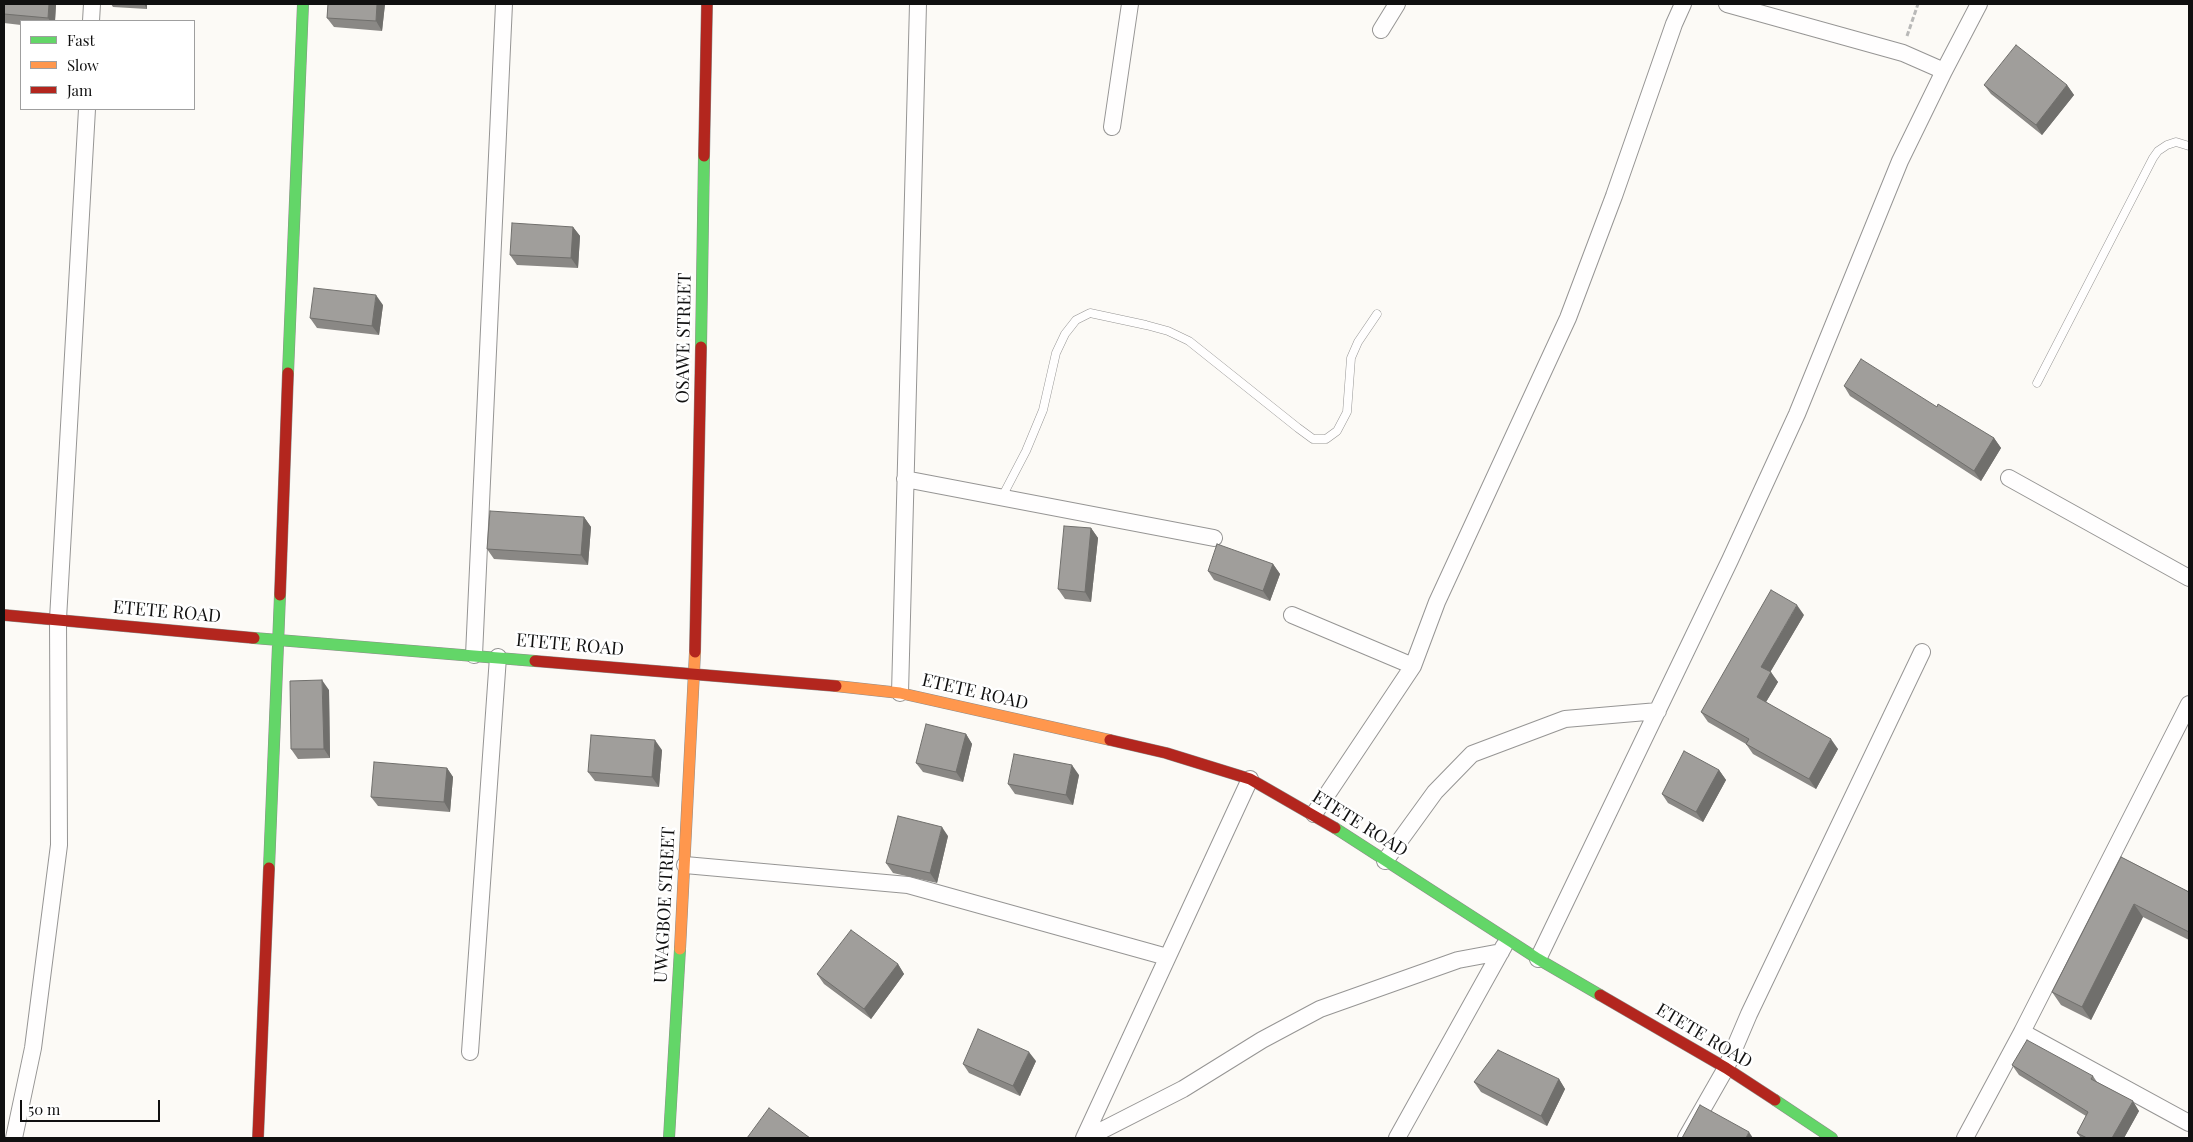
<!DOCTYPE html>
<style>
body{margin:0}
#map{position:relative;width:2193px;height:1142px;overflow:hidden;background:#fcfaf6;font-family:"Playfair Display",serif}
canvas{display:block}
.frame{position:absolute;inset:0;border:5px solid #101010;pointer-events:none}
.legend{position:absolute;left:20px;top:20px;width:175px;height:90px;box-sizing:border-box;background:#fff;border:1px solid #9f9f9f;margin:0;padding:6px 9px;list-style:none;font-size:15px;color:#101010}
.legend li{display:flex;align-items:center;gap:10px;height:25px}
.legend b{width:25px;border:1px solid #9f9f9f}
.scale{position:absolute;left:20px;top:1100px;width:140px;height:22px;box-sizing:border-box;border:2px solid #101010;border-top:0;padding-left:6px;font-size:15px;line-height:18px;white-space:nowrap;color:#101010;-webkit-text-stroke:4px #fff;paint-order:stroke}
</style>
<div id="map">
<canvas width="2193" height="1142"></canvas>
<div class="frame"></div>
<ul class="legend">
<li><b style="height:6px;background:#63d668"></b>Fast</li>
<li><b style="height:6px;background:#ff974d"></b>Slow</li>
<li><b style="height:6px;background:#b3261e"></b>Jam</li>
</ul>
<div class="scale">50 m</div>
</div>
<script>
const g = document.querySelector('canvas').getContext('2d');
g.lineJoin = 'round';
const toPath = rows => new Path2D(rows.map(r => 'M' + r).join(''));
function trace(path, color, width, dash) { g.strokeStyle = color; g.lineWidth = width; g.lineCap = dash ? 'butt' : 'round'; g.setLineDash(dash || []); g.stroke(path); }
function paint(path, color) { g.fillStyle = color; g.fill(path, 'evenodd'); }
function write(font, color, halo, rows, align = 'center') {
  g.font = font + ' "Playfair Display",serif'; g.lineWidth = 5; g.setLineDash([]); g.textBaseline = 'middle'; g.strokeStyle = halo; g.fillStyle = color; for (const [text, x, y, turn = 0] of rows) {
    g.save(); g.translate(x, y); g.rotate((+turn || 0) * Math.PI / 180); g.textAlign = isNaN(turn) ? turn : align; if (halo) g.strokeText(text, 0, 0); g.fillText(text, 0, 0); g.restore();
  }
}
const lane = toPath([
 [2037,383,2153,158,2158,151,2167,145,2176,142,2189,146],
 [1002,497,1026,451,1043,410,1056,353,1065,334,1076,320,1090,313,1146,325,1168,331,1189,341,1298,428,1313,439,1326,439,1337,431,1347,412,1351,358,1358,342,1377,314]
]);
const street = toPath([
 [1727,4,1903,53,1944,71],
 [91,21,92,4],
 [1381,30,1397,4],
 [1112,127,1130,4],
 [2009,478,2189,578],
 [905,479,1214,538],
 [1292,615,1413,666],
 [474,655,504,4],
 [900,693,918,4],
 [1314,814,1413,666,1437,602,1568,318,1614,196,1674,24,1683,4],
 [1385,861,1435,792,1472,754,1565,719,1658,711],
 [685,865,908,885,1167,957],
 [1538,959,1730,560,1797,414,1900,161,1944,71,1979,4],
 [2022,1032,2189,1123],
 [470,1052,498,657],
 [14,1138,33,1048,59,845,58,619,87,109],
 [1084,1138,1250,779],
 [1087,1138,1183,1089,1262,1040,1320,1009,1458,960,1501,952],
 [1397,1138,1504,946],
 [1686,1138,1726,1068,1749,1014,1922,652],
 [1965,1138,2022,1032,2189,704]
]);
const fast = toPath([
 [701,347,704,156],
 [288,373,303,4],
 [254,638,535,661],
 [1335,828,1538,959,1600,995],
 [269,868,280,595],
 [1775,1100,1832,1138],
 [669,1138,680,949]
]);
const slow = toPath([
 [836,686,900,693,1110,740],
 [680,949,695,652]
]);
const jam = toPath([
 [704,156,707,4],
 [280,595,288,373],
 [4,615,254,638],
 [695,652,701,347],
 [535,661,836,686],
 [1110,740,1166,753,1250,779,1335,828],
 [1600,995,1726,1068,1775,1100],
 [258,1138,269,868]
]);
trace(lane, '#969594', 9);
trace(street, '#969594', 18);
trace(fast, '#8d8c8a', 12);
trace(slow, '#8d8c8a', 12);
trace(jam, '#8d8c8a', 12);
trace(toPath([
 [1907,36,1918,4]
]), '#b9b9b8', 3, [5, 2.5]);
trace(lane, '#fffefe', 8);
trace(street, '#fffefe', 16);
trace(fast, '#63d668', 11);
trace(slow, '#ff974d', 11);
trace(jam, '#b3261e', 11);
paint(toPath([
 [4,4,56,4,55,21,21,21,21,25,4,23],
 [111,4,147,4,147,9,113,7],
 [328,4,385,4,382,31,334,27,327,18],
 [1984,85,2067,85,2074,95,2042,135,1991,94],
 [573,227,580,236,578,268,517,265,510,255],
 [383,305,379,335,317,328,310,318],
 [1844,386,1937,407,1994,438,2001,448,1981,481,1850,396],
 [584,517,591,527,588,565,494,559,487,549],
 [1091,528,1098,538,1091,602,1065,599,1058,589],
 [1273,564,1280,574,1270,601,1214,580,1208,571],
 [1804,615,1770,672,1778,682,1766,702,1838,749,1816,789,1753,754,1746,744,1708,722,1701,712],
 [329,690,330,758,298,759,291,749],
 [966,734,972,744,963,782,923,772,916,763],
 [662,750,659,787,595,781,588,772],
 [447,768,453,777,450,812,378,806,371,797],
 [1719,770,1726,780,1703,822,1668,803,1662,794],
 [1079,775,1073,805,1015,794,1008,784],
 [948,836,937,883,893,873,886,863],
 [2121,857,2189,892,2189,940,2143,917,2091,1020,2061,1005,2052,992],
 [898,964,904,974,871,1019,824,984,817,974],
 [1036,1061,1020,1096,969,1073,963,1064],
 [2012,1065,2093,1076,2097,1082,2139,1111,2124,1138,2081,1138,2077,1133,2086,1116,2019,1075],
 [1559,1079,1565,1089,1547,1126,1481,1092,1474,1082]
]), '#8a8885');
paint(toPath([
 [49,4,56,4,55,21,50,21,48,18],
 [144,4,147,4,147,9],
 [377,4,385,4,382,31,376,21],
 [2067,85,2074,95,2042,135,2036,125],
 [573,227,580,236,578,268,571,258],
 [376,295,383,305,379,335,372,326],
 [1994,438,2001,448,1981,481,1974,471],
 [584,517,591,527,588,565,581,555],
 [1091,528,1098,538,1091,602,1085,592],
 [1273,564,1280,574,1270,601,1263,591],
 [1797,605,1804,615,1768,676,1761,667],
 [1771,672,1778,682,1763,707,1757,697],
 [322,680,329,690,330,758,324,749],
 [966,734,972,744,963,782,956,772],
 [1831,739,1838,749,1816,789,1809,779],
 [655,740,662,750,659,787,652,777],
 [1072,765,1079,775,1073,805,1066,795],
 [447,768,453,777,450,812,444,802],
 [1719,770,1726,780,1703,822,1696,812],
 [942,827,948,836,937,883,930,873],
 [2134,904,2143,917,2091,1020,2082,1007],
 [898,964,904,974,871,1019,864,1009],
 [1029,1052,1036,1061,1020,1096,1013,1086],
 [1559,1079,1565,1089,1547,1126,1541,1116],
 [2133,1101,2139,1111,2124,1138,2112,1138],
 [1749,1132,1753,1138,1746,1138]
]), '#706f6c');
const building = toPath([
 [4,4,49,4,48,18,4,14,4,4],
 [328,4,377,4,376,21,327,18,328,4],
 [2016,45,2067,85,2036,125,1984,85,2016,45],
 [512,223,573,227,571,258,510,255,512,223],
 [314,288,376,295,372,326,310,318,314,288],
 [1861,359,1937,407,1938,404,1994,438,1974,471,1844,386,1861,359],
 [490,511,584,517,581,555,487,549,490,511],
 [1064,526,1091,528,1085,592,1058,589,1064,526],
 [1217,544,1273,564,1263,591,1208,571,1217,544],
 [1771,590,1797,605,1761,667,1771,672,1757,697,1831,739,1809,779,1746,744,1749,739,1701,712,1771,590],
 [322,680,324,749,291,749,290,681,322,680],
 [926,724,966,734,956,772,916,763,926,724],
 [591,735,655,740,652,777,588,772,591,735],
 [1684,751,1719,770,1696,812,1662,794,1684,751],
 [1014,754,1072,765,1066,795,1008,784,1014,754],
 [374,762,447,768,444,802,371,797,374,762],
 [898,816,942,827,930,873,886,863,898,816],
 [2121,857,2189,892,2189,932,2134,904,2082,1007,2052,992,2121,857],
 [851,930,898,964,864,1009,817,974,851,930],
 [978,1029,1029,1052,1013,1086,963,1064,978,1029],
 [2027,1040,2093,1076,2091,1079,2133,1101,2112,1138,2087,1138,2077,1133,2088,1112,2012,1065,2027,1040],
 [1498,1050,1559,1079,1541,1116,1474,1082,1498,1050],
 [1700,1105,1749,1132,1746,1138,1682,1138,1700,1105],
 [769,1108,810,1138,747,1138,769,1108]
]);
paint(building, '#a09e9b');
trace(building, '#706f6c', 1);
write('18px', '#101010', '#fff', [
 ["OSAWE STREET",684,338,-89],
 ["ETETE ROAD",167,612,5],
 ["ETETE ROAD",570,645,5],
 ["ETETE ROAD",975,692,13],
 ["ETETE ROAD",1360,824,32],
 ["UWAGBOE STREET",665,905,-87],
 ["ETETE ROAD",1704,1036,31]
]);
</script>
